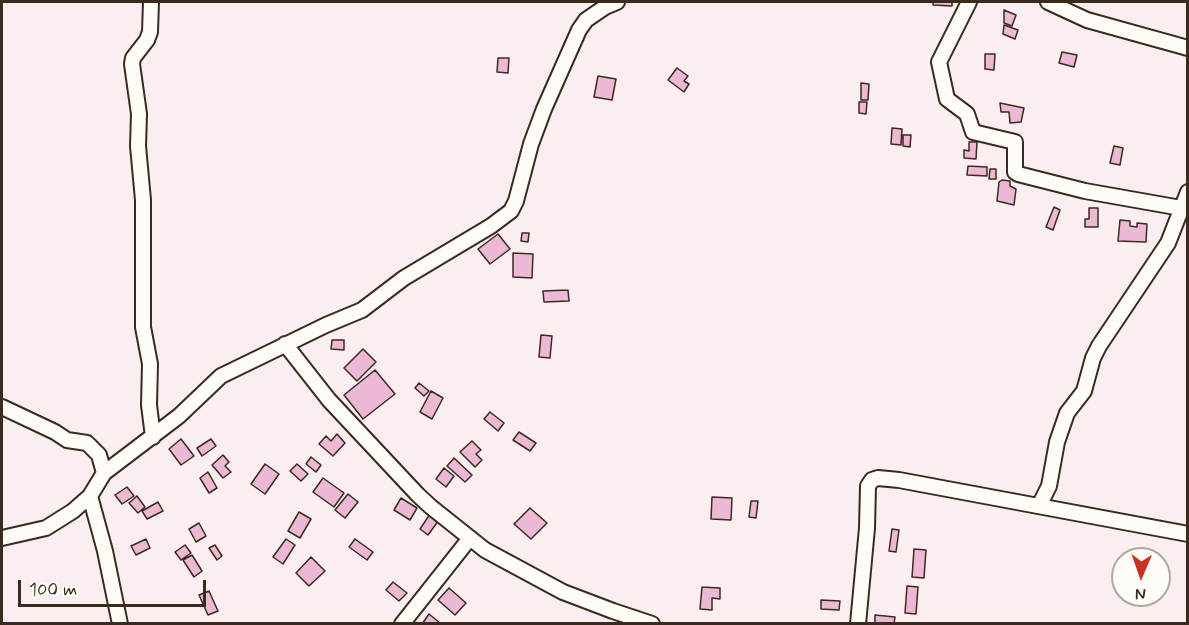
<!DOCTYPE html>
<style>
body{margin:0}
#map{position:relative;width:1189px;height:625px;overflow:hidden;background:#faeef0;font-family:Mynerve,sans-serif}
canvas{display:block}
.frame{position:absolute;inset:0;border:3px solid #3b2a1e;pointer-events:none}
.north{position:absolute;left:1111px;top:547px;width:60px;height:60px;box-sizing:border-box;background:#fdfcf7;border:2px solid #afa8a0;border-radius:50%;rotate:182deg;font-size:16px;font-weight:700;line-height:24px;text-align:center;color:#3b2a1e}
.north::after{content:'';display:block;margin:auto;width:21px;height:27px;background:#c8321e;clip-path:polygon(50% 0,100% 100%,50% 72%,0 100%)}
.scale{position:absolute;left:18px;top:580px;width:188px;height:27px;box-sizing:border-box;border:3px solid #3b2a1e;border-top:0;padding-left:8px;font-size:18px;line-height:21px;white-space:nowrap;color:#3b2a1e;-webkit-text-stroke:4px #fdfcf7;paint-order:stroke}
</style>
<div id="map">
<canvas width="1189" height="625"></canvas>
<div class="frame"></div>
<div class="north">N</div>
<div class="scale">100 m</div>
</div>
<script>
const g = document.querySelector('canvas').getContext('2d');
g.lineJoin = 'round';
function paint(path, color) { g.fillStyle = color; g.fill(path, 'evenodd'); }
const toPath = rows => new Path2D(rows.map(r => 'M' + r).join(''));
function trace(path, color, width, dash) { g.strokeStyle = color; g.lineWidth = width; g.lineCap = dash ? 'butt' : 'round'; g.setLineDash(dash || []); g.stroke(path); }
const building = toPath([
 [933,2,952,2,952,6,933,5,933,2],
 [1004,10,1016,15,1012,26,1004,23,1004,10],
 [1004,25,1018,30,1015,39,1003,34,1004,25],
 [1062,52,1077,55,1074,67,1059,63,1062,52],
 [985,54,995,54,994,70,985,69,985,54],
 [498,58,509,58,508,73,497,72,498,58],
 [677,68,688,76,684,81,689,84,684,92,668,80,677,68],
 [598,76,616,79,612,100,594,97,598,76],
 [861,83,869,84,868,100,861,100,861,83],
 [859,102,867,102,866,114,859,113,859,102],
 [1000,103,1024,108,1021,122,1010,123,1009,112,1001,112,1000,103],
 [892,128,902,129,901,145,891,144,892,128],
 [903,135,911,135,910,147,903,146,903,135],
 [969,142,977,142,976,159,964,158,964,150,969,151,969,142],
 [1114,146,1123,148,1120,165,1110,163,1114,146],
 [968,166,987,167,987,176,967,175,968,166],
 [990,169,996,169,996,179,989,179,990,169],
 [1002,180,1010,181,1010,186,1016,189,1014,205,997,201,999,182,1002,180],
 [1054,207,1060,210,1053,230,1046,227,1054,207],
 [1089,208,1098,208,1098,227,1085,227,1085,219,1089,219,1089,208],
 [1120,220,1130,221,1130,226,1137,227,1137,223,1147,224,1146,242,1118,241,1120,220],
 [522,233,529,233,528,242,521,241,522,233],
 [498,234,510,249,490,264,478,249,498,234],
 [513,253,533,254,532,278,513,277,513,253],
 [568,290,569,301,544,302,543,291,568,290],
 [541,335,552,336,550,358,539,357,541,335],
 [332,340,344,340,344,350,331,349,332,340],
 [363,349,376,362,357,381,344,368,363,349],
 [375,370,395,394,363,419,344,395,375,370],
 [419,383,429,391,424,396,415,388,419,383],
 [431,391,443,398,432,419,420,412,431,391],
 [490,412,504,423,498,431,484,419,490,412],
 [519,432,536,443,530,451,513,440,519,432],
 [337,434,345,443,333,456,319,444,326,436,331,441,337,434],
 [181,439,194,456,181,465,169,449,181,439],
 [211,439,216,446,202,456,197,448,211,439],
 [472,441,481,450,476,454,482,460,475,467,460,452,472,441],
 [223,455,229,462,225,466,231,472,223,478,212,465,223,455],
 [311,457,321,465,316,472,306,464,311,457],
 [454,458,472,475,465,482,447,466,454,458],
 [265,464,279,474,265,494,251,484,265,464],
 [297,464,308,474,301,481,290,471,297,464],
 [444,468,454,476,446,487,436,479,444,468],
 [208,472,217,488,209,493,200,478,208,472],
 [323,478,344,493,334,507,313,492,323,478],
 [127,487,134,496,122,504,115,495,127,487],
 [348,494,358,502,345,518,335,510,348,494],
 [137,496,145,507,138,513,129,503,137,496],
 [712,497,732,498,731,520,711,519,712,497],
 [401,498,417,508,410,520,394,510,401,498],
 [751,501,758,501,756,518,749,517,751,501],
 [158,502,163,511,147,519,142,511,158,502],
 [530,508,547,523,531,539,514,524,530,508],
 [299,512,311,519,300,538,288,531,299,512],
 [430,514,439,520,428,535,420,529,430,514],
 [199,523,206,536,196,542,189,529,199,523],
 [892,529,899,530,896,552,889,551,892,529],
 [146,539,150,548,136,555,131,546,146,539],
 [286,539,295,545,283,564,273,557,286,539],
 [355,539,373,552,367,560,349,547,355,539],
 [185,545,191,553,181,560,175,552,185,545],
 [215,545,222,556,217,560,209,548,215,545],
 [914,549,926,550,924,578,912,577,914,549],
 [192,555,202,571,194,577,183,560,192,555],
 [311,557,325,571,309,586,296,573,311,557],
 [393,582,407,593,399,601,386,590,393,582],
 [907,586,918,587,916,614,905,613,907,586],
 [702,587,720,588,720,599,712,598,712,610,700,609,702,587],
 [449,588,466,603,455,615,438,600,449,588],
 [209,591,218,611,208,615,199,595,209,591],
 [821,600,840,601,839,610,821,609,821,600],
 [429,614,440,623,440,624,422,624,429,614],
 [875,615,895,617,894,624,875,624,875,615]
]);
paint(building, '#ecb8d4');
trace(building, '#3b2a1e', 1.5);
const minor = toPath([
 [151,2,150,32,147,40,133,58,132,64,139,114,138,146,143,200,143,327,150,364,149,405,153,437],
 [969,2,939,62,947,99,967,114,973,132,1015,142,1015,172,1018,174,1085,191,1181,208],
 [1048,2,1087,20,1188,48],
 [285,344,329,400,418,495,431,507,485,550,563,592,613,611,652,624],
 [2,407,55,432,67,440,87,443,99,455,104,473],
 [90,496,105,551,120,624],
 [1039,506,1049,486,1057,442,1067,413,1084,391,1093,358,1099,346,1168,243,1188,192],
 [2,538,46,528,73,511,90,496,104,473,179,416,221,376,326,325,362,310,404,278,491,226,511,211,516,201,531,144,544,109,579,30,586,20,605,7,617,2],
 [402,624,470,538],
 [858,624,867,528,868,486,872,480,878,478,899,480,1188,534]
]);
trace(minor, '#3b2a1e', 18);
trace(minor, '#fdfcf7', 14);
</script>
